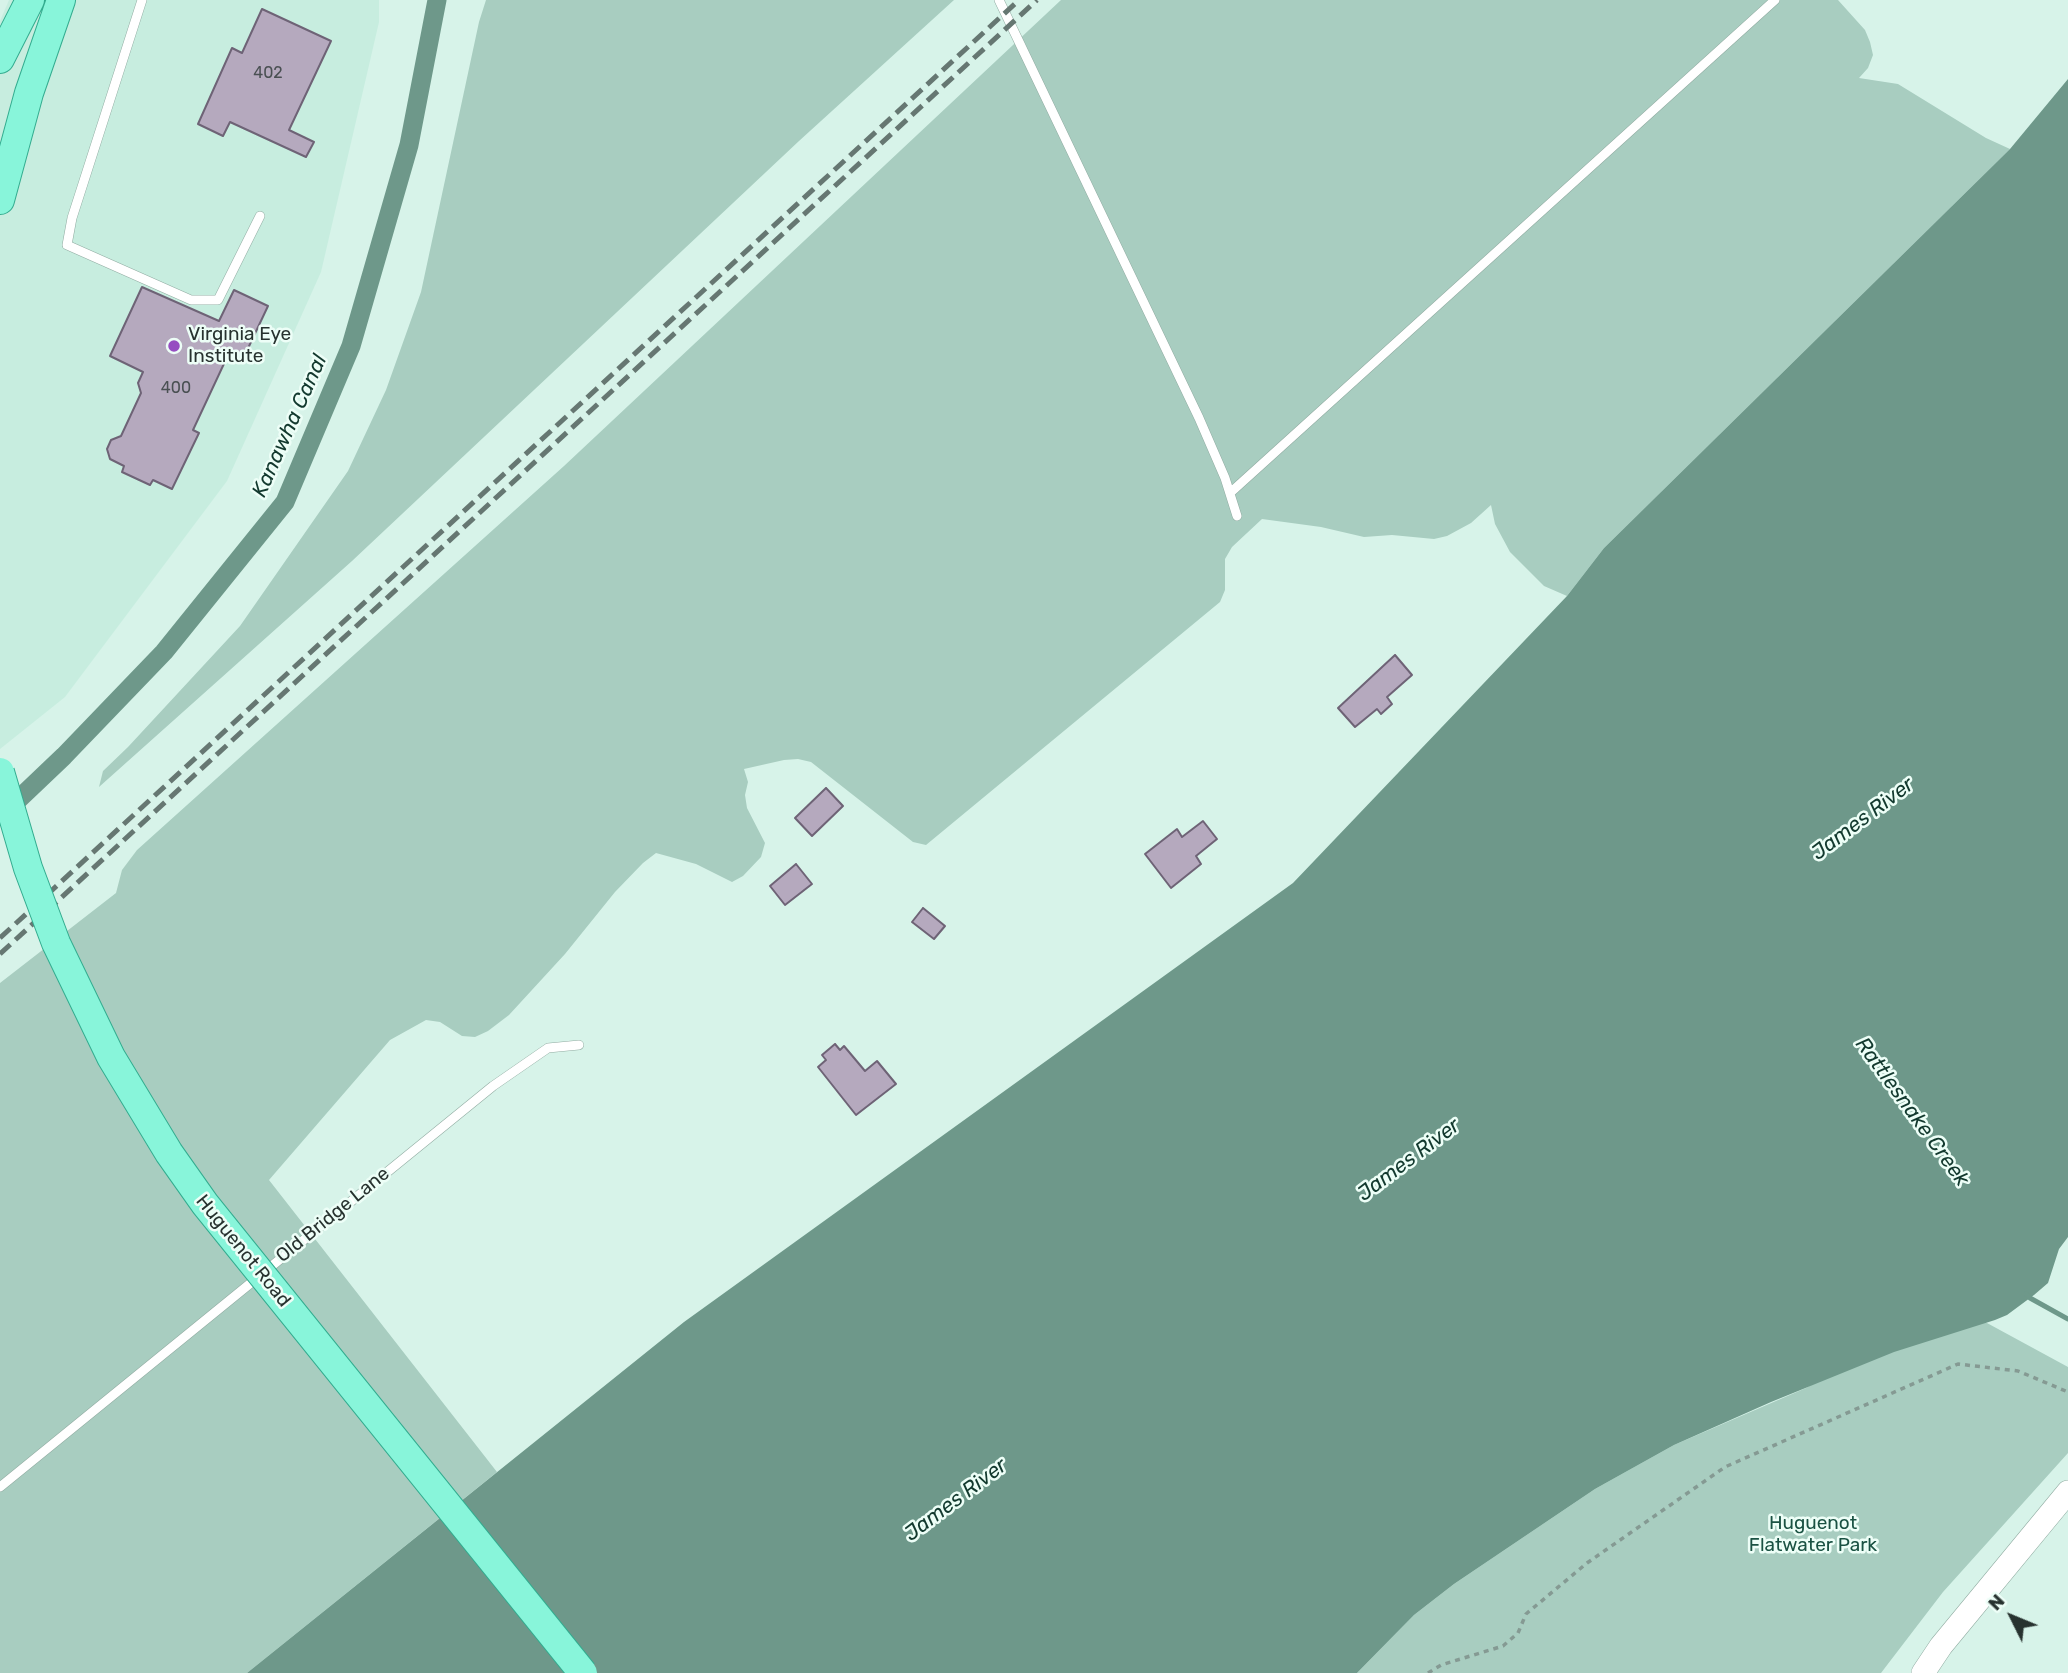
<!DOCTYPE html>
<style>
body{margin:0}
#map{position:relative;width:2068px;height:1673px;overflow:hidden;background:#d7f3e9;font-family:Rubik,sans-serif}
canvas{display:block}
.north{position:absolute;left:1977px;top:1582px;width:70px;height:70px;-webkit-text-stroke:5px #edfef7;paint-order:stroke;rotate:313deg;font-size:19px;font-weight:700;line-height:28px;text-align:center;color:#27322f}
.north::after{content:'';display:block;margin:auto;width:24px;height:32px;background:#27322f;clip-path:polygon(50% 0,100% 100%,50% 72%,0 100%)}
</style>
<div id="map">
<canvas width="2068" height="1673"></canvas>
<div class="north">N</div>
</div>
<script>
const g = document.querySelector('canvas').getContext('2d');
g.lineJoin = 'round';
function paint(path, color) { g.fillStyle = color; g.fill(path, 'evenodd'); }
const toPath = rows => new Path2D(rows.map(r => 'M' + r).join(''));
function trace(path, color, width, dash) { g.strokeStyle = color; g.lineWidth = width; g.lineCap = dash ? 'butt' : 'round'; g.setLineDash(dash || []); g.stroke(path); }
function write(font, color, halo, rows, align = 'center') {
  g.font = font + ' Rubik,sans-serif'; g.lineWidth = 5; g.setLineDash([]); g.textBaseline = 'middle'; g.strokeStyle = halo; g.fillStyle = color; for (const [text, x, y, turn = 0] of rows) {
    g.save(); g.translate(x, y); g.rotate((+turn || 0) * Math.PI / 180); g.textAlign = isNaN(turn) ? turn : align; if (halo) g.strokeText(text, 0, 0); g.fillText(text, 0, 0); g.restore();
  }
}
paint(toPath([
 [9,0,379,0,379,22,321,272,227,481,65,697,0,749,0,21]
]), '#c7eddf');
paint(toPath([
 [486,0,954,0,799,141,352,561,99,787,103,771,128,747,240,626,348,471,386,390,421,292,479,22],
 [1061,0,1838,0,1865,30,1870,42,1873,55,1868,68,1859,78,1898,84,1986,138,2010,149,1604,548,1567,596,1544,586,1510,552,1495,524,1491,505,1471,523,1447,536,1434,539,1392,535,1364,537,1321,527,1262,519,1232,547,1225,559,1225,590,1220,602,926,845,913,842,811,762,798,759,784,760,744,769,748,782,745,795,747,808,765,843,761,857,743,876,732,882,696,864,656,853,643,863,615,892,565,954,509,1015,488,1031,475,1037,462,1036,440,1022,426,1020,390,1040,269,1180,497,1472,247,1673,0,1673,0,983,116,893,122,870,137,850,564,466],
 [1952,1304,2068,1367,2068,1453,1943,1592,1881,1673,1357,1673,1414,1615,1454,1584,1595,1489,1674,1445,1806,1388]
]), '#a8cdc0');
paint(toPath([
 [2068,79,2068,1237,2059,1249,2048,1283,2034,1295,2007,1315,1995,1320,1894,1352,1771,1402,1674,1445,1595,1489,1454,1584,1414,1615,1357,1673,247,1673,684,1322,1293,883,1567,596,1604,548,2010,149]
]), '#6e988a');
trace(toPath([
 [2026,1294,2030,1298,2068,1319]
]), '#6e988a', 5);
trace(toPath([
 [3,814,64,756,164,652,285,502,351,346,409,145,437,0]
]), '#6e988a', 19);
const building = toPath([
 [262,9,331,41,289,130,314,142,306,157,230,122,223,136,198,124,232,48,242,53,262,9],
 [142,287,219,321,234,290,268,306,243,359,229,353,193,430,199,433,172,489,153,480,150,485,122,472,124,466,110,459,107,449,111,440,121,436,141,393,138,383,143,372,110,356,142,287],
 [1395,655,1412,675,1387,697,1392,704,1381,714,1377,709,1355,727,1338,708,1395,655],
 [826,788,843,806,812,836,795,818,826,788],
 [1203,821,1217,839,1196,856,1201,864,1171,888,1145,854,1177,829,1182,837,1203,821],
 [796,864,812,884,785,905,770,886,796,864],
 [923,908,945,926,934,939,912,922,923,908],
 [835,1044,840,1050,844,1046,865,1071,877,1061,896,1084,856,1115,818,1067,826,1060,822,1055,835,1044]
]);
paint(building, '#b5a9be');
trace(building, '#6e6376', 2);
const service = toPath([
 [142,0,72,218,67,245,191,300,218,300,260,216],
 [999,0,1199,418,1225,478,1237,516],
 [1230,493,1775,0],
 [0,1487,493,1086,548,1048,579,1045]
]);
const tertiary = toPath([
 [1923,1673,1941,1646,2068,1492]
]);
const primary = toPath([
 [0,59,30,0],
 [0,200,29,93,61,0]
]);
trace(service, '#91aca2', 10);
trace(tertiary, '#91aca2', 24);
trace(primary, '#33ac8f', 30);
trace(toPath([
 [1428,1673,1441,1665,1503,1646,1518,1633,1526,1614,1587,1563,1725,1467,1958,1364,2018,1371,2068,1392]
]), '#859a93', 3.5, [5, 5]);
trace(service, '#fff', 9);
trace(tertiary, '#fff', 23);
trace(primary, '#88f5da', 28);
trace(toPath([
 [0,938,1019,0],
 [0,954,1037,0]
]), '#667772', 5, [14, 7]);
const primaryBridge = toPath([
 [0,772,28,868,56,943,111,1057,169,1153,205,1204,583,1673]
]);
trace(primaryBridge, '#33ac8f', 30, []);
trace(primaryBridge, '#88f5da', 28);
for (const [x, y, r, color] of [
 [174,346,7,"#964ec1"]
]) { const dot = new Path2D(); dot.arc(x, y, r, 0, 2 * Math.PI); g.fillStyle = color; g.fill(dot); trace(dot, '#edfef7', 2.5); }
write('16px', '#4a5053', null, [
 ["402",268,73],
 ["400",176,388]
]);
write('19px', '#27322f', '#edfef7', [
 ["Virginia Eye",188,335],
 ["Institute",188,357]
], 'left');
write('19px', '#27322f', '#edfef7', [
 ["Old Bridge Lane",333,1215,-39],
 ["Huguenot Road",243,1251,51]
]);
write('19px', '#1a5243', '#edfef7', [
 ["Huguenot",1813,1524],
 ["Flatwater Park",1813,1546]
]);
write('italic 21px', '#12392e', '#edfef7', [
 ["Kanawha Canal",290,426,-66],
 ["James River",1863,819,-37],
 ["Rattlesnake Creek",1912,1112,54],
 ["James River",1409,1160,-37],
 ["James River",956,1500,-37]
]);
</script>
